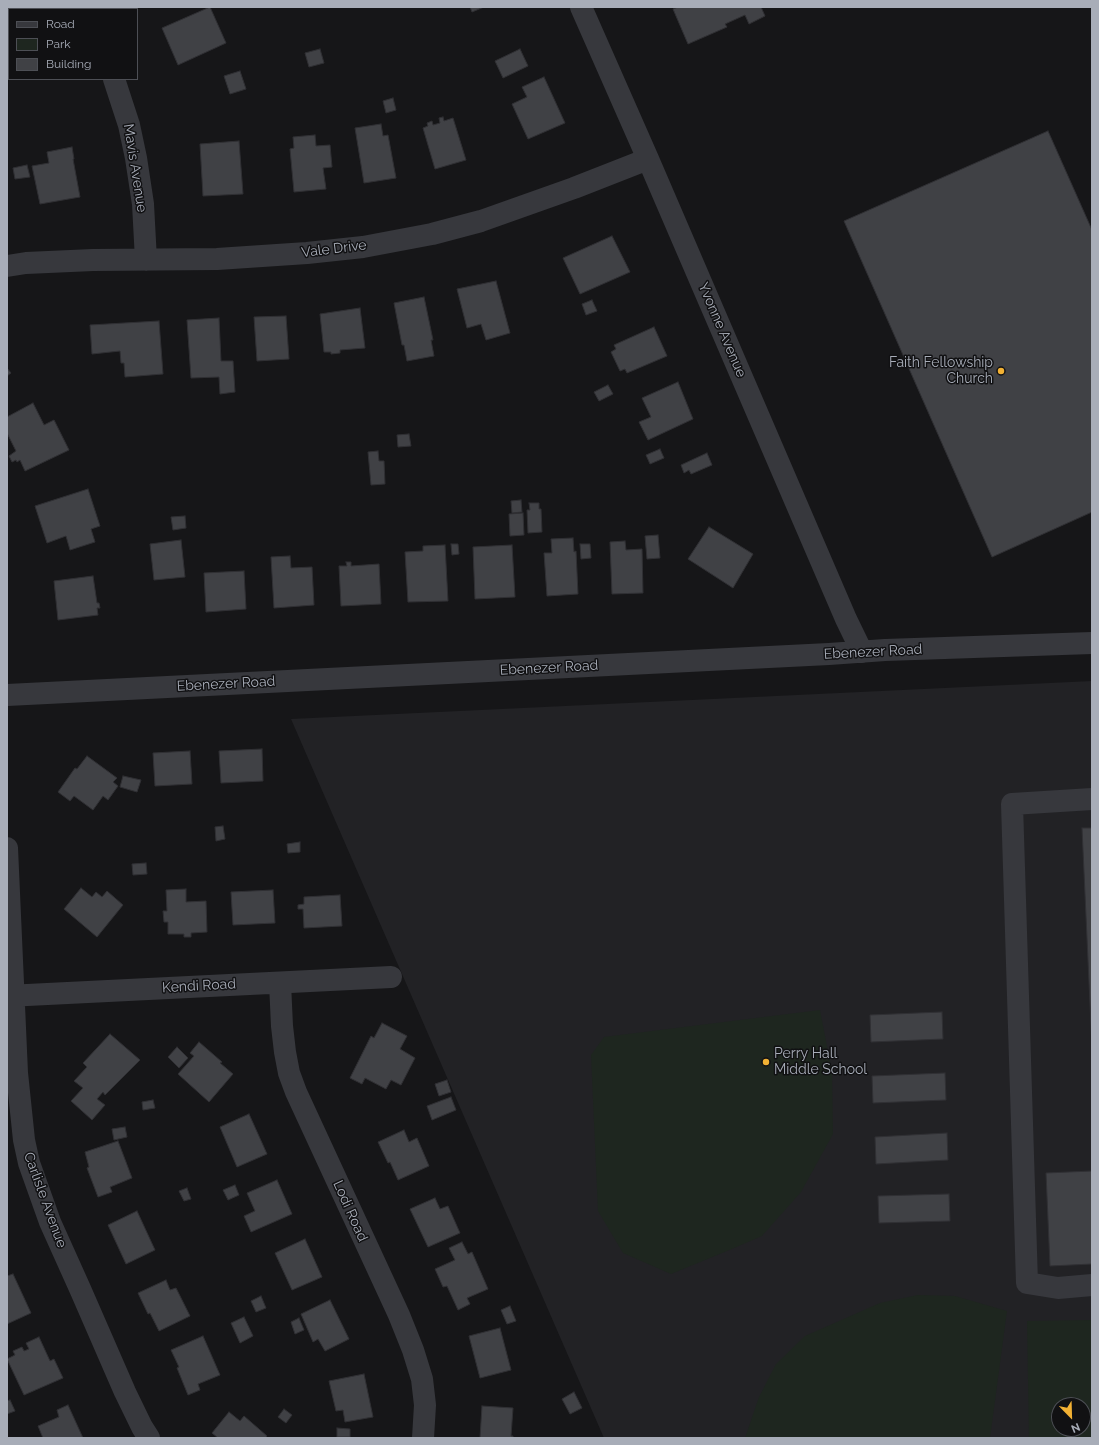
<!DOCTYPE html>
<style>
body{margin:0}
#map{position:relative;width:1099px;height:1445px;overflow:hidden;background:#161618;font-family:Raleway,sans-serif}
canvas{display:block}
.frame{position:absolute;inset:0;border:8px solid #a8adb8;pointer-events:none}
.legend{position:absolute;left:8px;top:8px;width:130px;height:72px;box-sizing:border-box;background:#111113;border:1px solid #4d4f55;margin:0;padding:5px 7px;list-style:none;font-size:12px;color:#a8adb8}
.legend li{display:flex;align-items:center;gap:8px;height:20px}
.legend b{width:20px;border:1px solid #4d4f55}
.north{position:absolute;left:1051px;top:1397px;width:40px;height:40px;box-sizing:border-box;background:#111113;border:1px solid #4d4f55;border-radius:50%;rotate:157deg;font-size:11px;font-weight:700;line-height:16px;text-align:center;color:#a8adb8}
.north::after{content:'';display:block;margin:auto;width:14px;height:18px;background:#f2b134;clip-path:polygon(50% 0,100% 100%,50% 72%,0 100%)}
</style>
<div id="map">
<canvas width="1099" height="1445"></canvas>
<div class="frame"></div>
<ul class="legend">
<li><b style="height:5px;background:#37383d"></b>Road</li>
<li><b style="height:11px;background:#1e261f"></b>Park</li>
<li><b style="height:11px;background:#404145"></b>Building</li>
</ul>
<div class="north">N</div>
</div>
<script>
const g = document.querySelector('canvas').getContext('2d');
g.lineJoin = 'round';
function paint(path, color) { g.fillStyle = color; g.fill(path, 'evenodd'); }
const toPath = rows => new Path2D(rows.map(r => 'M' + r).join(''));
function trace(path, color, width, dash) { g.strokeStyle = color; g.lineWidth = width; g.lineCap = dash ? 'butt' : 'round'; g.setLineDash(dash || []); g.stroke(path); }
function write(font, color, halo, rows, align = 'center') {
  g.font = font + ' Raleway,sans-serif'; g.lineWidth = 3; g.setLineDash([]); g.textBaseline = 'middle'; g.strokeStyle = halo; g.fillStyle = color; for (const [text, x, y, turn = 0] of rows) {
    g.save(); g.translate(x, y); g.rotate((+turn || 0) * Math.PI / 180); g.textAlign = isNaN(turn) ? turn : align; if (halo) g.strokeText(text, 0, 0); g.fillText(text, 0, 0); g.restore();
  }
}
paint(toPath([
 [1092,681,1092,1438,604,1438,291,719],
 [1059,1405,1083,1405,1083,1429,1059,1429]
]), '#222225');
paint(toPath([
 [820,1010,832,1072,833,1134,801,1192,762,1236,727,1251,671,1274,623,1253,598,1211,591,1055,604,1037],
 [918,1295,955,1296,1007,1311,990,1438,745,1438,759,1397,776,1364,805,1336,880,1303],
 [1092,1320,1092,1438,1029,1438,1027,1321],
 [1059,1405,1083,1405,1083,1429,1059,1429]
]), '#1e261f');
const building = toPath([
 [210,7,226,43,178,65,162,28,210,7],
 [470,7,484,7,472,12,470,7],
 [678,7,761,7,765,16,749,24,745,15,725,24,727,27,688,44,673,9,678,7],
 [9,39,9,74,7,75,7,40,9,39],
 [320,49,324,63,309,67,305,53,320,49],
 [520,49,528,66,503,78,495,61,520,49],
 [240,71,246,89,230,94,224,76,240,71],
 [544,77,565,123,528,139,512,104,527,97,522,87,544,77],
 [393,98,396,110,386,113,383,101,393,98],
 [443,117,444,121,453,118,466,160,435,169,423,128,428,126,427,123,432,121,433,125,440,123,439,118,443,117],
 [381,124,383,136,388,135,396,178,364,183,355,128,381,124],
 [1048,131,1092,230,1092,512,992,557,844,221,1048,131],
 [315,135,316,146,330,145,332,167,323,168,326,189,294,192,290,149,294,148,293,137,315,135],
 [239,141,243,194,203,196,200,144,239,141],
 [72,147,74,159,73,159,80,197,40,204,32,166,49,163,47,152,72,147],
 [27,165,30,177,15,179,13,168,27,165],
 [612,236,630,272,580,294,563,258,612,236],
 [496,281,510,333,486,340,481,324,467,328,457,289,496,281],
 [424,297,433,340,431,340,434,356,407,361,404,345,402,345,394,303,424,297],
 [592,300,597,311,586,315,582,304,592,300],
 [360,308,365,348,340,350,340,353,331,354,331,352,324,352,320,314,360,308],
 [286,316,289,359,257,361,254,317,286,316],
 [219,318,221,361,233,361,235,392,220,394,219,377,191,378,187,320,219,318],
 [159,321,163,374,125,377,124,363,121,363,120,351,92,354,90,325,159,321],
 [654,327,667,356,627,373,625,369,620,371,611,352,616,349,614,345,654,327],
 [7,368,11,373,7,376,7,368],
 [678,382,693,419,648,440,639,422,651,417,642,398,678,382],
 [608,385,613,394,599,401,594,392,608,385],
 [33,403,44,425,54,420,69,450,25,471,20,460,17,462,16,460,12,462,9,456,16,451,7,433,7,417,33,403],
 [409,434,411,446,398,447,397,435,409,434],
 [660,449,664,458,650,464,646,455,660,449],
 [378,451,379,461,384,461,385,484,371,485,368,452,378,451],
 [707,453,712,465,691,474,689,470,684,473,681,465,707,453],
 [88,489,100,526,91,529,95,542,70,550,66,536,47,543,35,506,88,489],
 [521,500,522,512,512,513,511,501,521,500],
 [529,503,539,503,539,509,541,509,542,532,528,533,527,510,530,510,529,503],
 [523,513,524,535,510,536,509,514,523,513],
 [185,516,186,528,173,530,171,517,185,516],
 [709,527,753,554,733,588,688,559,709,527],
 [658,535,660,558,647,559,645,536,658,535],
 [573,538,574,552,576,551,578,594,547,596,544,553,552,553,551,539,573,538],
 [181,540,185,577,154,580,150,544,181,540],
 [625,541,626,550,642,549,643,593,612,594,610,542,625,541],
 [451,544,458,544,459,554,452,555,451,544],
 [580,544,590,544,591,558,581,559,580,544],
 [445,545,448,601,408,602,405,552,423,551,423,546,445,545],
 [512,545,515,597,475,599,473,547,512,545],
 [290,556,291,568,312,567,314,605,274,608,271,557,290,556],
 [346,562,351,562,351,566,379,564,381,604,341,606,339,566,347,566,346,562],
 [244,571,246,609,206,612,204,573,244,571],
 [93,576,97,603,99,603,100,608,97,608,98,615,58,620,54,581,93,576],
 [262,749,263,781,221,783,219,751,262,749],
 [190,751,192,784,155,786,153,753,190,751],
 [87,756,117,778,113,782,118,786,108,800,103,796,93,810,74,796,70,801,58,792,75,768,77,769,87,756],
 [123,776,141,780,137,792,120,787,123,776],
 [223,826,225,839,216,841,215,827,223,826],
 [1082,828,1092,828,1092,1048,1082,828],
 [300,842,300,852,288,853,287,844,300,842],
 [146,863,147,874,133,875,132,864,146,863],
 [81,888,92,897,96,892,102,897,107,891,123,905,97,937,64,909,81,888],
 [186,889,186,902,206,901,207,932,191,933,191,937,184,937,184,934,168,934,168,922,164,922,163,911,167,911,166,890,186,889],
 [273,890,275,923,233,925,231,892,273,890],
 [340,895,342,926,304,928,303,909,298,909,298,905,304,904,304,897,340,895],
 [942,1012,943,1039,871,1042,870,1015,942,1012],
 [382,1023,407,1036,400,1049,415,1058,401,1085,391,1080,386,1089,365,1078,362,1084,350,1078,371,1036,374,1038,382,1023],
 [110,1034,140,1060,105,1095,103,1092,97,1099,105,1105,92,1120,71,1101,83,1088,74,1081,87,1067,83,1063,110,1034],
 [199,1042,222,1062,220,1063,233,1074,209,1102,178,1074,194,1056,190,1053,199,1042],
 [177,1047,188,1058,179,1068,168,1057,177,1047],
 [945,1073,946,1100,873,1103,872,1076,945,1073],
 [447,1080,451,1092,439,1096,435,1084,447,1080],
 [451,1097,456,1110,432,1120,427,1106,451,1097],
 [153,1100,155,1108,143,1110,142,1102,153,1100],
 [249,1114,267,1154,237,1167,220,1127,249,1114],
 [125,1127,127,1137,114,1140,112,1129,125,1127],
 [404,1130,409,1142,417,1138,429,1166,398,1180,390,1162,388,1163,378,1142,404,1130],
 [947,1133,948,1160,876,1164,875,1137,947,1133],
 [118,1141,132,1178,110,1187,112,1192,98,1197,87,1168,89,1167,85,1152,118,1141],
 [1092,1171,1092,1264,1050,1266,1046,1173,1092,1171],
 [277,1180,292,1214,251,1232,244,1216,255,1211,247,1193,277,1180],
 [235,1185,239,1195,228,1200,223,1190,235,1185],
 [187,1188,191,1199,184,1201,179,1191,187,1188],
 [949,1194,950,1221,879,1223,878,1196,949,1194],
 [435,1198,440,1209,448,1206,460,1233,428,1247,410,1209,435,1198],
 [137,1211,155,1250,126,1264,108,1225,137,1211],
 [305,1239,322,1277,292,1290,275,1253,305,1239],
 [462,1242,468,1254,472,1252,488,1289,467,1298,470,1304,458,1310,447,1286,443,1287,435,1269,455,1260,449,1248,462,1242],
 [13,1274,31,1313,7,1324,7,1276,13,1274],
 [166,1280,170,1290,176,1288,190,1316,159,1331,150,1313,148,1314,138,1293,166,1280],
 [261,1296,266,1308,256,1312,251,1301,261,1296],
 [330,1300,349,1339,325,1351,318,1339,313,1342,301,1314,330,1300],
 [510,1306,516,1321,507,1324,501,1310,510,1306],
 [244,1317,253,1336,240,1343,231,1323,244,1317],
 [299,1318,304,1330,295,1334,291,1322,299,1318],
 [500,1328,511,1370,480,1378,469,1336,500,1328],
 [203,1336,220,1375,198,1384,200,1390,188,1395,177,1368,179,1367,171,1350,203,1336],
 [39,1337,50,1361,54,1359,63,1378,24,1395,7,1359,15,1355,13,1351,22,1347,24,1351,29,1349,26,1343,39,1337],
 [364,1374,373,1417,345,1422,343,1410,336,1411,329,1381,364,1374],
 [574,1392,582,1408,570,1414,562,1399,574,1392],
 [10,1400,15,1411,7,1414,7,1401,10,1400],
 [68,1405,83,1438,43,1438,38,1426,59,1417,57,1410,68,1405],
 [482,1406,513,1408,511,1436,513,1436,513,1438,480,1438,482,1406],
 [284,1409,292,1415,286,1423,278,1417,284,1409],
 [229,1412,240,1421,244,1416,267,1436,265,1438,218,1438,212,1433,229,1412],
 [337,1428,350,1429,350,1437,337,1437,337,1428]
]);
paint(building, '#404145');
trace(building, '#303034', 1);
trace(toPath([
 [85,7,85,9],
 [581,7,648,159,846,619,862,652],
 [114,79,129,125,136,158,143,204,146,260],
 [7,266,26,263,93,260,217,259,307,253,363,247,432,234,481,221,574,188,648,159],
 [7,695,829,654,885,650,1092,643],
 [1092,799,1012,804,1027,1283,1058,1288,1092,1285],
 [7,848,17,1073,24,1140,29,1163,50,1222,81,1291,125,1392,142,1427,149,1438],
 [280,983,282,1026,285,1052,289,1073,296,1092,399,1315,413,1350,422,1379,425,1405,423,1438],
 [7,996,391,977]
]), '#37383d', 22);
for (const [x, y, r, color] of [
 [1001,371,4,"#f2b134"],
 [766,1062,4,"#f2b134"]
]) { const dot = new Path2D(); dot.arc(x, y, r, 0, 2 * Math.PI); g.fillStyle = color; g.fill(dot); trace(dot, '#111113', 1.5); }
write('14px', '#a8adb8', '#111113', [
 ["Mavis Avenue",135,168,81],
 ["Vale Drive",334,249,-7],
 ["Yvonne Avenue",722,330,67],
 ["Ebenezer Road",873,652,-3],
 ["Ebenezer Road",549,668,-3],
 ["Ebenezer Road",226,684,-3],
 ["Kendi Road",199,986,-3],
 ["Carlisle Avenue",45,1200,70],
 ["Lodi Road",350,1211,66]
]);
write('14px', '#a8adb8', '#111113', [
 ["Faith Fellowship",993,363],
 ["Church",993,379],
 ["Perry Hall",774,1054,"left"],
 ["Middle School",774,1070,"left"]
], 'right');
</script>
